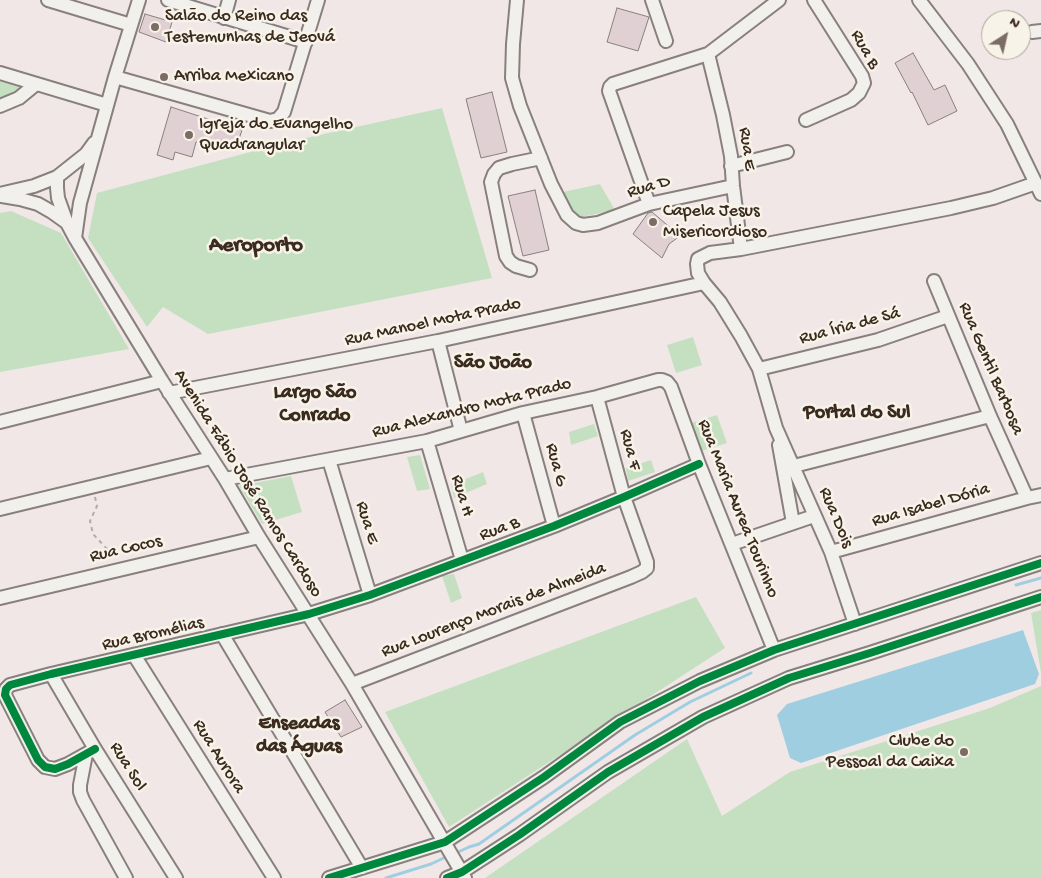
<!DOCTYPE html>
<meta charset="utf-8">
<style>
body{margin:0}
#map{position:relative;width:1041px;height:878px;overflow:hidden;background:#f2e7e7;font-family:"Gochi Hand",sans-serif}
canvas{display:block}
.north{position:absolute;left:981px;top:10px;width:50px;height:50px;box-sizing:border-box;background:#f7f3e8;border:1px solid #aca397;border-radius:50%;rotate:35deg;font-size:14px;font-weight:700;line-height:20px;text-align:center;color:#3b2a1e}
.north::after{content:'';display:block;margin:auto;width:18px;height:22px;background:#7b6c64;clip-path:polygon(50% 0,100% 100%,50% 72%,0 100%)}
</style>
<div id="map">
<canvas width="1041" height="878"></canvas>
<div class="north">N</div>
</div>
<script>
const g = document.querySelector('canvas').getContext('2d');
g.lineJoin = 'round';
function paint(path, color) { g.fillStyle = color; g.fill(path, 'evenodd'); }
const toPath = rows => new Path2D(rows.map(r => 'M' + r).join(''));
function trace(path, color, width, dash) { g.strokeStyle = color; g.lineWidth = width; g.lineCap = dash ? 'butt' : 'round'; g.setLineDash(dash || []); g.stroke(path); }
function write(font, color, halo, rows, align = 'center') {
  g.font = font + ' "Gochi Hand",sans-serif'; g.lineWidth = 5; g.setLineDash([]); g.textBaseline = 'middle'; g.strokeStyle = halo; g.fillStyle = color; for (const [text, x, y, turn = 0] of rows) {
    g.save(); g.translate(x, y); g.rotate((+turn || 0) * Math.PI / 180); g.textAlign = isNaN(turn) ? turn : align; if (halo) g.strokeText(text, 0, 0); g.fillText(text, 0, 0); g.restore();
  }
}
paint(toPath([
 [0,80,21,87,8,100,0,103],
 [442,108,492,278,208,334,163,307,147,327,88,238,97,193,288,142],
 [600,184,615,210,577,218,571,214,563,192],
 [11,211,61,233,129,349,0,372,0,213],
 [693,337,702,365,676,373,667,345],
 [717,415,727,443,701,451,691,423],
 [594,424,598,436,571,445,569,432],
 [420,455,430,489,417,491,407,457],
 [651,460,655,472,628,481,626,468],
 [483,472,487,484,454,498,451,485],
 [291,476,302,512,262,524,239,486],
 [454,574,462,598,451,603,442,576],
 [696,597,725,648,449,827,385,712],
 [1041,610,1041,673,1031,613],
 [1041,686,1041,878,485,878,687,739,722,816,790,772,990,708]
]), '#c4e0c1');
paint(toPath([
 [1023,630,1039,674,1035,684,801,763,790,758,777,715,787,704]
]), '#a0cee1');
trace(toPath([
 [1016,585,1041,578],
 [454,854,469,847,479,844,635,735,690,702,751,673],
 [386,878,431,864,448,856]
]), '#a0cee1', 3);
const building = toPath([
 [617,8,649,17,638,51,607,42,617,8],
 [145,14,172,22,166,42,139,32,145,14],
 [913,53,934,90,945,85,957,111,928,125,912,92,911,93,895,63,913,53],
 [492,92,507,152,481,158,466,99,492,92],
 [171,107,242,130,237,145,221,140,219,148,196,142,192,157,175,152,173,160,157,155,171,107],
 [535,190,549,250,523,256,508,196,535,190],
 [652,212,680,236,669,244,662,258,633,234,648,213,652,212],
 [345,700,362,727,341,737,325,712,345,700]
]);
paint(building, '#e0d0d3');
trace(building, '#88807d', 1);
const minor = toPath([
 [48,0,131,25],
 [168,0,306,42],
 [517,0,513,44,512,78,520,106,551,184,567,215,576,223,583,225,598,223,649,204,733,186],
 [652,0,666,41],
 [919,0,968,64,1007,124,1041,194],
 [224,18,229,0],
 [1032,32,1041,31],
 [708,54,723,115,731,156,733,186,741,249],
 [0,73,107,105],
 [115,77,270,121,278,119,284,112,318,0],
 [0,106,19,98,36,84],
 [806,120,851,100,859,93,864,83,862,76,814,0],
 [731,166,787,152],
 [57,177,57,188,58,198,67,223,75,238,162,381,225,479,259,537,352,684,465,878],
 [0,194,34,186,57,177,86,154,94,143],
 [2,196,20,199,38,204,52,212,66,222],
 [649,204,609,91,610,87,613,84,708,54,779,0],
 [75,238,80,203,115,77,139,0],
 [530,270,516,266,510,262,506,256,491,182,494,174,499,168,512,164,541,158],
 [934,281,990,416,1027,498],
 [438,341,461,431],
 [759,369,878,340,948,316],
 [169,393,438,341,704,283],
 [523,413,554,526],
 [0,422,162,381],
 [427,441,462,560],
 [779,445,793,523],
 [329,460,370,595],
 [794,466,990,416],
 [225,479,427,441,523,413,597,397,658,380,662,380,667,382,671,387,699,464,774,650],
 [0,509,211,458],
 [732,544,814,516],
 [831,552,1027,498,1041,495],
 [0,598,259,537],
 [855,624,831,552,776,428,759,369,741,336,720,302,704,283,698,273,697,264,698,259,710,253,741,249,951,208,993,198,1036,183],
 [222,634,362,868],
 [134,655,274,878],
 [51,674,95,749,176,878],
 [352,684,631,577,642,572,647,568,647,562,624,497,597,397],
 [95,749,68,764,55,769,45,767,38,760,5,695,6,689,10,685,51,674,309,614,370,595,554,526,624,497,699,464],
 [86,754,80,785,80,792,83,800,126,878],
 [329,878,445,842,544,777,620,722,700,681,774,650,1041,563],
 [447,878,462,872,519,835,608,772,703,717,789,678,870,653,1041,597]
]);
trace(minor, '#88807d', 16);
trace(toPath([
 [95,497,97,506,90,521,93,534,108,550,110,559]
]), '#b1aca9', 2, [4, 4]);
trace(minor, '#f2f0ec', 12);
trace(toPath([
 [95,749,68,764,55,769,45,767,38,760,5,695,6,689,10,685,51,674,309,614,370,595,554,526,624,497,699,464],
 [329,878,445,842,544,777,620,722,700,681,774,650,1041,563],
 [447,878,462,872,519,835,608,772,703,717,789,678,870,653,1041,597]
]), '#00873e', 8);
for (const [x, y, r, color] of [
 [155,27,5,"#7b6c64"],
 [164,77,5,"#7b6c64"],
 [189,135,5,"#7b6c64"],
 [653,222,5,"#7b6c64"],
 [964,752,5,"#7b6c64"]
]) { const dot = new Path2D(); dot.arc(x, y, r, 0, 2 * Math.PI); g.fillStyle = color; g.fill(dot); trace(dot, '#f7f3e8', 2); }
write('18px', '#3b2a1e', '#f7f3e8', [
 ["Salão do Reino das",165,17],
 ["Testemunhas de Jeová",165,38],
 ["Arriba Mexicano",174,77],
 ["Igreja do Evangelho",199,125],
 ["Quadrangular",199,146],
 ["Capela Jesus",663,212],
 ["Misericordioso",663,233],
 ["Clube do",954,742,"right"],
 ["Pessoal da Caixa",954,763,"right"]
], 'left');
write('18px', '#3b2a1e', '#f7f3e8', [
 ["Rua B",864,50,61],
 ["Rua E",746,149,82],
 ["Rua D",649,188,-16],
 ["Rua Manoel Mota Prado",433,323,-12],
 ["Rua Íria de Sá",850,327,-15],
 ["Rua Gentil Barbosa",990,369,67],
 ["Rua Alexandro Mota Prado",472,409,-14],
 ["Rua F",629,450,75],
 ["Rua G",555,465,75],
 ["Avenida Fábio José Ramos Cardoso",247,484,58],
 ["Rua H",461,496,73],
 ["Rua Isabel Dória",931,506,-16],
 ["Rua Maria Aurea Tourinho",737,509,68],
 ["Rua Dois",835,518,67],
 ["Rua E",366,523,73],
 ["Rua B",500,530,-20],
 ["Rua Cocos",126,550,-13],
 ["Rua Lourenço Morais de Almeida",494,611,-21],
 ["Rua Bromélias",153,635,-13],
 ["Rua Aurora",218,757,58],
 ["Rua Sol",127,767,58]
]);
write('bold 20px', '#3b2a1e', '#f7f3e8', [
 ["São João",493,364],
 ["Largo São",315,394],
 ["Conrado",315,417],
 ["Portal do Sul",857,414],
 ["Enseadas",299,725],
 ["das Águas",299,748]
]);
write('bold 22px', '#3b2a1e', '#f7f3e8', [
 ["Aeroporto",256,247]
]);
</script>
